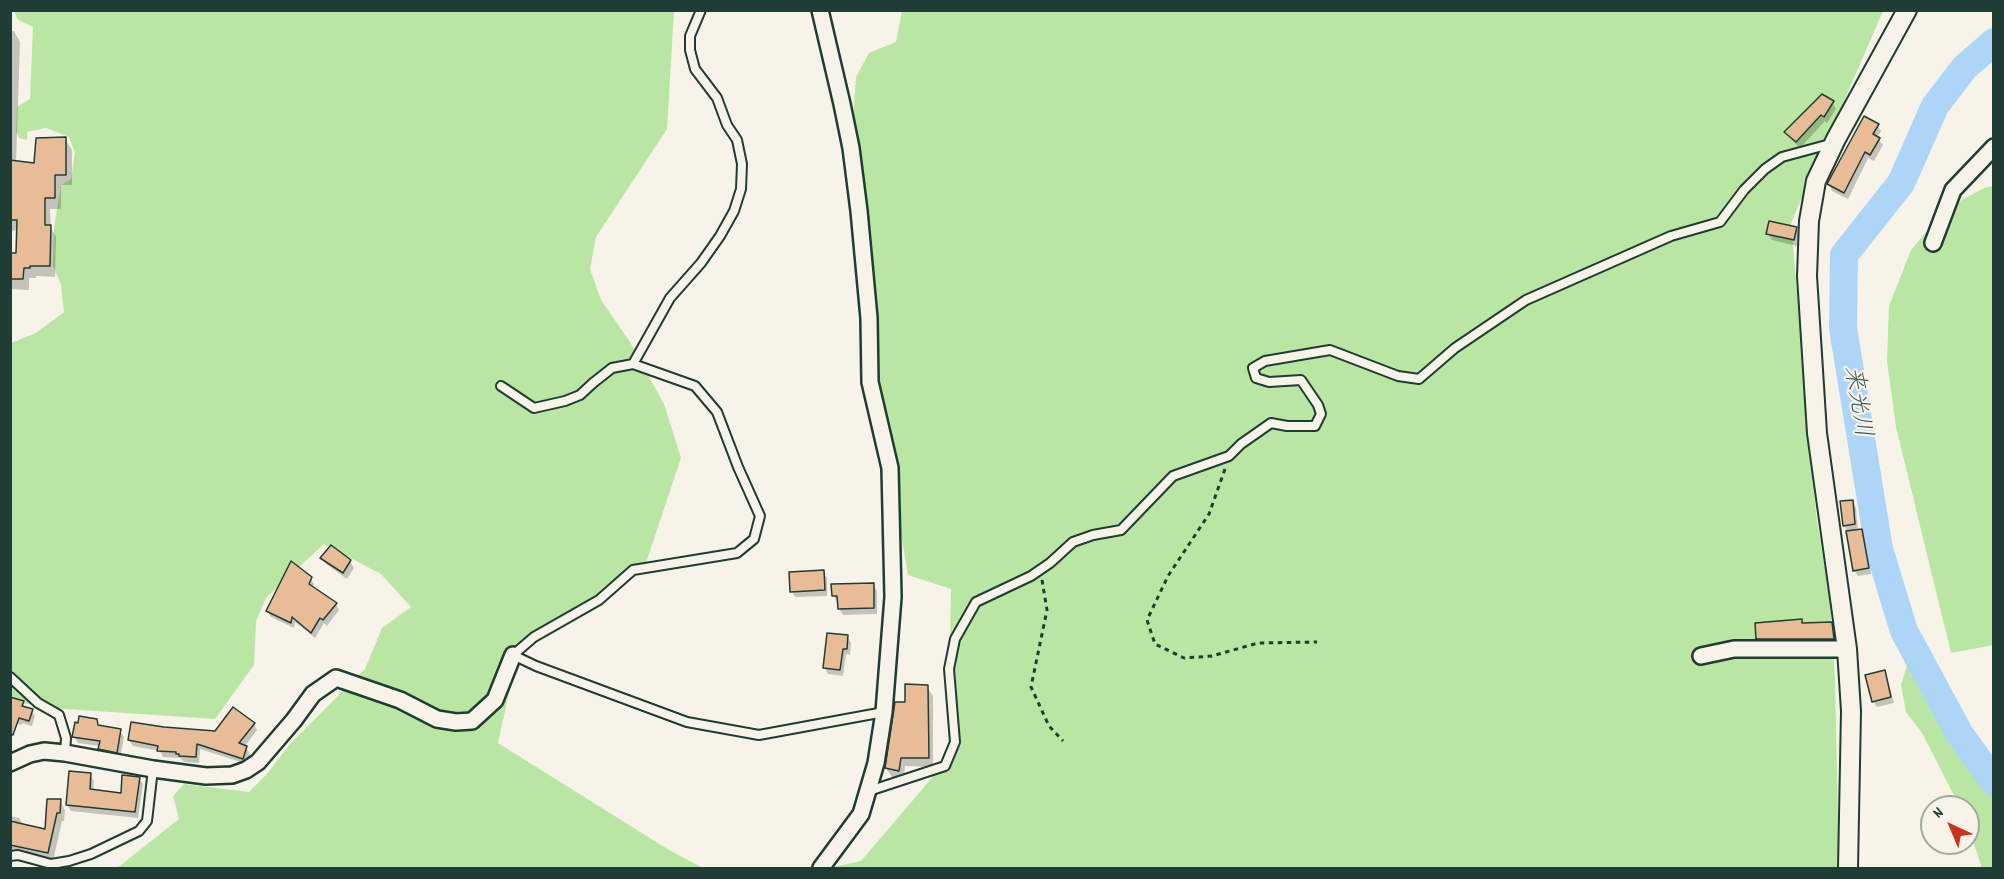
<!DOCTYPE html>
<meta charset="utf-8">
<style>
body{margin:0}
#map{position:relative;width:2004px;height:879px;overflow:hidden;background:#f7f3e8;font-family:Dekko,sans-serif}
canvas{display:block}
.frame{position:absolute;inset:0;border:12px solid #1f3d34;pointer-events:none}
.north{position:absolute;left:1920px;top:795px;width:60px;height:60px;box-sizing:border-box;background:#f7f3e8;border:2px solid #a1aaa0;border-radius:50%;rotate:316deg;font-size:16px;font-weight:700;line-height:24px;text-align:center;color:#1f3d34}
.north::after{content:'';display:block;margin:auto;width:21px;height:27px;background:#c8321e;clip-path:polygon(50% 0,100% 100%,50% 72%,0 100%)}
</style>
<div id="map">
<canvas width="2004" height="879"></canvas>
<div class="frame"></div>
<div class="north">N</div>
</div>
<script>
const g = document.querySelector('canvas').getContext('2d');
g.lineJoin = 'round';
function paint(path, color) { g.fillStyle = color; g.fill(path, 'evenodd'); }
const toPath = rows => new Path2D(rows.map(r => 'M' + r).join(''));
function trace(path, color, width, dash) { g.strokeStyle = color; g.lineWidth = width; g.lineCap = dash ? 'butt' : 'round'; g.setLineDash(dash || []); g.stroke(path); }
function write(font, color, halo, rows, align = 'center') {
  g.font = font + ' Dekko,"Klee One",sans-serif'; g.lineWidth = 4.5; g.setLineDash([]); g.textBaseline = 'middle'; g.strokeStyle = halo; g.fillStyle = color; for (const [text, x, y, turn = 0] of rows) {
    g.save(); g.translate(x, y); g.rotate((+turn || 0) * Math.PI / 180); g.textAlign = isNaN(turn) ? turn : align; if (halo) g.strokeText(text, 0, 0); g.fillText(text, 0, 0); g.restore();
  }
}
paint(toPath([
 [14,11,674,11,667,129,596,237,590,269,601,300,630,342,664,404,681,458,644,569,518,651,498,743,669,850,703,868,113,868,117,868,179,819,173,796,184,784,249,792,267,774,290,744,365,669,382,628,411,607,381,574,324,544,266,598,256,621,254,665,215,719,50,708,11,701,11,343,36,333,64,312,61,285,53,265,54,227,61,185,71,179,75,153,69,137,46,128,27,132,27,140,19,138,16,131,17,107,30,99,33,27,18,20],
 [902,11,1883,11,1791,223,1816,514,1830,600,1835,680,1839,868,829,868,861,861,948,759,951,589,908,575,885,442,872,310,851,148,856,77,869,53,896,42],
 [1993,186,1994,645,1951,653,1896,427,1887,361,1889,306,1911,250,1947,208,1984,188],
 [1915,664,1928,680,1942,688,1962,742,1993,768,1993,868,1982,868,1968,826,1968,807,1960,807,1922,733,1906,712,1901,685,1907,665]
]), '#bae6a3');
paint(toPath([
 [10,31,14,31,20,42,16,163,36,165,65,139,72,150,72,185,61,185,61,209,50,209,51,228,56,237,55,277,36,276,36,278,29,278,29,290,10,289,10,254,18,255,18,230,10,231],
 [1832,102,1836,109,1827,123,1825,121,1800,148,1790,138,1786,132],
 [1877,125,1881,131,1877,138,1883,145,1874,161,1868,158,1848,199,1832,191,1829,184],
 [1796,228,1800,235,1797,246,1772,240,1768,234],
 [1852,501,1856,508,1858,531,1861,530,1865,537,1871,574,1858,576,1854,570,1848,533,1844,525],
 [322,558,350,561,354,568,347,579,326,564],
 [823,572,827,578,827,596,795,597,792,591],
 [310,578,314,584,313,588,336,604,339,610,327,626,324,623,315,638,295,622,294,628,271,617,267,611],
 [873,584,877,591,877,614,843,615,839,608,839,602,837,602,833,595],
 [1801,621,1803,625,1831,624,1835,630,1837,645,1761,645,1758,639],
 [847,636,851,643,850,655,846,654,843,676,828,674,825,668],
 [1884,672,1887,678,1894,703,1877,707,1873,701],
 [927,687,933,696,933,767,905,766,904,780,892,777,886,768,907,703],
 [23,703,26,709,32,711,35,716,32,726,22,723,21,725,10,722],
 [96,720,100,727,120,731,124,737,120,758,104,755,100,746,78,743,74,736],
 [254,724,257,730,245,746,250,754,247,764,200,749,199,763,184,762,180,758,163,757,160,751,133,746,129,740,163,729,216,732],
 [90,775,94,781,93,791,122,795,139,778,143,784,138,818,71,811,67,805],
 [60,801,65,810,64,821,62,821,53,861,10,852,10,816,19,818,24,826,47,831]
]), '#0003');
trace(toPath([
 [1994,42,1965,67,1935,106,1901,183,1844,255,1843,328,1879,549,1904,631,1959,733,1994,782]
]), '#add5f7', 28);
const building = toPath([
 [1822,94,1834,101,1824,117,1821,115,1796,142,1784,132,1822,94],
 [1864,116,1879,124,1873,134,1880,138,1870,155,1865,152,1844,193,1827,184,1864,116],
 [66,137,66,175,55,175,55,198,45,198,45,225,51,225,50,266,30,266,30,268,24,268,23,279,10,279,10,253,16,253,17,220,10,220,10,160,34,163,36,138,66,137],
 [1769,221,1797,227,1794,240,1766,234,1769,221],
 [1853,500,1855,524,1843,526,1840,501,1853,500],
 [1862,529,1869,568,1853,571,1846,531,1862,529],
 [331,545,351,560,343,573,320,558,331,545],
 [291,561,312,577,309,584,337,603,323,620,320,618,311,633,292,617,291,623,266,611,291,561],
 [824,570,825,590,790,592,789,572,824,570],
 [874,583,874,608,838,609,837,596,832,596,831,584,874,583],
 [1802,619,1802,623,1832,622,1834,639,1756,639,1755,623,1802,619],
 [827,633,848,635,847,649,843,649,840,670,823,668,827,633],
 [1885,670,1891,697,1872,702,1865,675,1885,670],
 [905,684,928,685,929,758,901,758,899,771,885,768,895,702,905,702,905,684],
 [10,697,24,701,22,706,33,709,29,721,19,718,13,735,10,734,10,697],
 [233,707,255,723,239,743,247,746,243,759,197,744,196,757,179,756,179,754,176,754,176,752,157,751,158,746,128,740,131,722,164,727,215,731,233,707],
 [79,716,97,719,98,725,121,729,117,753,98,749,100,741,72,737,75,722,78,723,79,716],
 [69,771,91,773,90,789,121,793,122,775,140,777,135,812,66,805,69,771],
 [47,799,61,799,60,813,57,813,48,853,10,845,10,821,45,829,47,799]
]);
paint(building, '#e7bc97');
trace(building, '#1f3d34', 1.5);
const service = toPath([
 [633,364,670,298,701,263,720,236,734,211,741,189,742,164,737,140,727,125,717,98,695,69,690,50,690,36,701,10],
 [501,386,534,408,565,401,580,395,593,383,612,368,633,364,695,386,717,412,738,467,760,516,754,539,737,553,633,570,599,600,534,637,513,655,536,666,687,722,759,735,884,712],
 [10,677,38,703,59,715,66,738,65,753],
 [869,791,945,766,955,742,949,669,955,639,976,602,1031,576,1050,563,1073,542,1093,535,1121,530,1173,476,1229,456,1241,444,1271,423,1287,426,1315,426,1321,414,1318,405,1301,380,1269,382,1256,378,1253,368,1265,361,1330,350,1398,376,1419,379,1455,348,1526,300,1671,236,1720,222,1744,190,1765,169,1782,157,1830,144],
 [10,856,18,855,51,864,69,861,91,854,139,831,147,821,153,769]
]);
const minor = toPath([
 [820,10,842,104,851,148,859,211,869,318,870,382,890,468,893,597,884,712,876,763,861,814,821,868],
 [1933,243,1953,190,1994,147],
 [1701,656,1734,649,1847,649],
 [10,763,30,754,44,751,65,753,153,769,206,776,232,775,246,770,258,762,294,720,313,694,336,678,400,700,437,719,456,722,472,721,495,700,513,655]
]);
const tertiary = toPath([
 [1848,868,1851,711,1847,649,1817,433,1807,276,1809,221,1816,181,1836,139,1907,10]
]);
trace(service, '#1f3d34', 12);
trace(minor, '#1f3d34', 20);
trace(tertiary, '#1f3d34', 22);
trace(toPath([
 [1225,469,1209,514,1168,576,1147,620,1155,644,1184,658,1212,656,1258,643,1317,642],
 [1042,580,1047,610,1031,687,1049,726,1063,741]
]), '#1f3d34', 3, [4.5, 4.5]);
trace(service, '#f7f3e8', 8);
trace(minor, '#f7f3e8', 15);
trace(tertiary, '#f7f3e8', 18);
write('italic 24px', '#3b5b5b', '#f7f3e8', [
 ["来光川",1855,402,81]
]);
</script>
